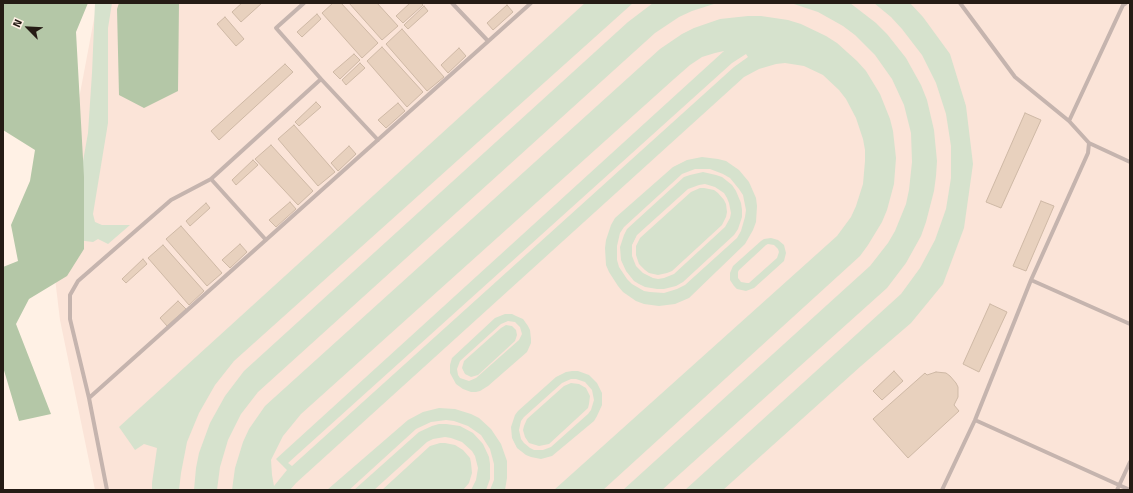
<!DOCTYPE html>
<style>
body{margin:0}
#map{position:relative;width:1133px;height:493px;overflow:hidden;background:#fff1e5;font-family:"Titillium Web",sans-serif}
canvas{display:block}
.frame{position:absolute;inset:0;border:4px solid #251c15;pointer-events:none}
.north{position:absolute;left:8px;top:8px;width:40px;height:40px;-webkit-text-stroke:3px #fff1e5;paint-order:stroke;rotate:294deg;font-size:11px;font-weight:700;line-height:16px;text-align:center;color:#251c15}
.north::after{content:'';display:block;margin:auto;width:14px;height:18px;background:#251c15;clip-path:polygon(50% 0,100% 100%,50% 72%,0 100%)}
</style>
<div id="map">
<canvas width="1133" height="493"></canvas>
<div class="frame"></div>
<div class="north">N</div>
</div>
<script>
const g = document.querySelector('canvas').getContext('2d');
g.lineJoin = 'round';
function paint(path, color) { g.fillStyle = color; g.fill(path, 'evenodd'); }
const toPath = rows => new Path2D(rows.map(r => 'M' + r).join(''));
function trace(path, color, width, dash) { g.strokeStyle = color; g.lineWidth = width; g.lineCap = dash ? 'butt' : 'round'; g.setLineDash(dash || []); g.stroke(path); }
paint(toPath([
 [97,3,1130,3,1130,490,95,490,60,320,54,270,69,152]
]), '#fbe4d8');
paint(toPath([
 [95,3,112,3,108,28,108,123,93,214,95,222,102,225,130,225,108,244,98,239,93,242,77,240,80,178,88,133,92,73],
 [585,3,633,3,234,361,215,385,199,413,187,442,181,473,179,490,152,490,152,483,157,448,144,444,135,450,119,427],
 [653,3,717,3,692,11,679,17,655,33,258,392,241,414,228,440,220,467,217,490,194,490,196,468,199,453,210,423,225,396,244,371,628,22],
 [791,3,850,3,876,23,887,34,906,58,921,85,927,100,934,130,937,161,936,176,934,191,926,222,921,236,906,263,887,288,662,490,623,490,870,266,888,243,895,231,906,204,909,190,912,162,911,133,904,105,892,79,875,55,855,35,843,26,818,12],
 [874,3,910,3,923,17,950,54,966,106,973,164,964,228,943,284,911,323,861,366,723,490,685,490,901,294,920,268,935,240,946,209,951,178,951,146,946,114,936,83,922,55,902,29,891,17],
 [748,16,761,16,788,20,801,24,826,36,837,43,857,61,866,71,880,94,890,119,893,131,896,158,894,184,887,210,882,222,868,245,860,256,603,490,554,490,837,236,851,217,856,206,863,184,865,161,865,150,863,139,856,118,846,99,839,90,823,75,804,66,785,63,776,64,759,69,744,77,296,483,290,490,232,490,235,468,243,442,249,429,265,406,660,49,682,34,694,28,720,19],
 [724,51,276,459,287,470,274,486,272,475,271,460,283,436,301,414,674,79,690,65,702,57,715,53],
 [746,54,748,57,734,67,292,466,288,463,732,63],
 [702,157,718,159,726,161,739,170,749,182,756,198,757,206,756,222,753,230,745,244,689,298,675,304,659,306,644,304,636,301,623,292,618,286,609,272,606,265,605,248,606,240,611,225,615,218,673,167,687,160],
 [695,169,710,169,723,174,730,178,739,189,743,195,746,210,745,217,741,231,737,238,685,285,677,289,664,293,650,292,644,291,632,284,627,279,619,267,617,260,617,246,620,233,624,227,682,174],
 [703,172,716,175,722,177,732,185,736,191,741,203,742,210,742,217,738,229,734,235,683,282,676,286,664,289,657,289,645,287,639,284,634,281,626,271,621,260,620,247,624,235,627,229,684,177,690,175],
 [705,184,715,187,724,193,727,198,729,203,731,213,730,218,725,227,674,274,664,278,658,279,653,278,643,273,636,266,632,256,632,245,637,235,688,189,699,185],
 [700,188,704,188,714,190,718,193,724,200,726,204,727,212,726,217,722,225,672,271,667,273,658,275,649,273,645,270,639,264,636,255,636,246,640,238,691,192],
 [771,238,778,240,784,245,786,253,784,261,754,288,746,291,737,289,734,286,730,280,730,273,733,266,761,241,764,239],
 [768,244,774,245,778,249,779,252,777,258,749,283,747,283,741,282,738,278,738,272,739,270,766,245],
 [505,314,512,314,516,316,523,319,528,326,530,330,531,339,531,343,527,352,488,386,480,391,476,392,471,392,463,389,456,384,450,373,450,365,452,358,495,318],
 [508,321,515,322,520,327,522,334,519,340,476,378,469,381,460,378,458,375,457,369,460,361,501,324],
 [506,325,512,326,516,330,517,335,515,341,478,375,471,377,465,374,462,368,464,361,501,328],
 [572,371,578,371,589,375,597,383,602,393,602,405,597,416,594,421,552,456,541,459,531,457,526,455,517,448,512,438,511,427,515,415,518,411,556,377,566,372],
 [571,379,576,379,585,382,592,390,594,400,591,410,588,414,551,447,543,450,534,450,530,448,524,443,521,439,519,430,521,421,524,417,562,383],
 [571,383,579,384,586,388,590,396,589,404,588,408,549,444,539,446,529,443,525,437,523,430,524,426,527,419,564,386],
 [439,408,455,409,471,414,479,418,491,429,501,444,507,461,507,478,505,490,490,490,494,480,494,464,490,449,481,435,468,426,454,421,446,420,431,422,416,429,349,490,327,490,408,420,423,412],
 [439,424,446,424,460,426,473,433,483,444,489,457,490,464,490,479,486,490,471,490,476,480,478,468,475,456,472,451,462,442,451,438,445,437,433,439,427,442,374,490,354,490,419,432,432,426],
 [440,443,445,443,455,445,463,450,470,458,471,463,472,473,469,483,463,490,382,490,430,446]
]), '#d6e2cd');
paint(toPath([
 [3,3,88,3,76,32,84,177,84,249,67,276,29,299,16,324,51,414,19,421,3,367,3,267,18,261,11,225,30,181,35,150,3,130],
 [119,3,179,3,178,91,144,108,119,95,117,9]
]), '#b4c7a7');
const building = toPath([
 [242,3,262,3,241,22,232,12,242,3],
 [333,3,341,3,378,43,362,58,322,13,333,3],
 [349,3,377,3,398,26,382,40,349,3],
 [410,3,421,3,423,5,403,23,396,16,410,3],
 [507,5,513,12,493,30,487,23,507,5],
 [424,6,428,11,408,29,404,25,424,6],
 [317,14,321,19,302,37,297,32,317,14],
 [225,17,244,39,236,46,217,24,225,17],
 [402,29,444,77,427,91,386,44,402,29],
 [382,47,423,92,407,107,367,61,382,47],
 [459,48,466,56,448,73,441,65,459,48],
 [354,54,360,60,340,79,333,72,354,54],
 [360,63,365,68,346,85,342,80,360,63],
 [285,64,293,72,219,140,211,131,285,64],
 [316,102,321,107,299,126,295,122,316,102],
 [398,103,405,111,386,128,378,120,398,103],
 [1025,113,1041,120,1001,208,986,202,1025,113],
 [294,125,335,172,318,186,278,139,294,125],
 [271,145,313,191,298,205,255,159,271,145],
 [349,146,356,154,338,171,331,163,349,146],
 [253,160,258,165,236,185,232,180,253,160],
 [1041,201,1054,206,1026,271,1013,266,1041,201],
 [290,202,296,209,276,227,269,220,290,202],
 [206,203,210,208,190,226,186,221,206,203],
 [181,226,222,273,207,286,166,239,181,226],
 [240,244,247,252,230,268,222,260,240,244],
 [163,245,204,291,189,305,148,258,163,245],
 [143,259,147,264,126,283,122,279,143,259],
 [178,301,186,309,167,326,160,318,178,301],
 [990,304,1007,312,979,372,963,364,990,304],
 [894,371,903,381,882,400,873,391,894,371],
 [936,372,946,373,950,376,956,383,958,387,958,397,954,405,959,411,908,458,873,419,925,373,927,375,936,372]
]);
paint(building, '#e8d1be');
trace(building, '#cfb9a6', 1);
trace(toPath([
 [452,3,488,41],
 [960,3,1015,77,1069,121,1089,143,1130,162],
 [321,79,378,140],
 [1069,121,1123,5,1126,3],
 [211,179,266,240],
 [1031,280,1130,324],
 [89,398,531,3],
 [975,420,1130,490],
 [107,490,89,398,70,319,70,295,78,281,171,200,211,179,321,79,276,28,304,3],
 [942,490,975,420,1031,280,1088,153,1089,143],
 [1117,490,1130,462]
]), '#c5b4ae', 4);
</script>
